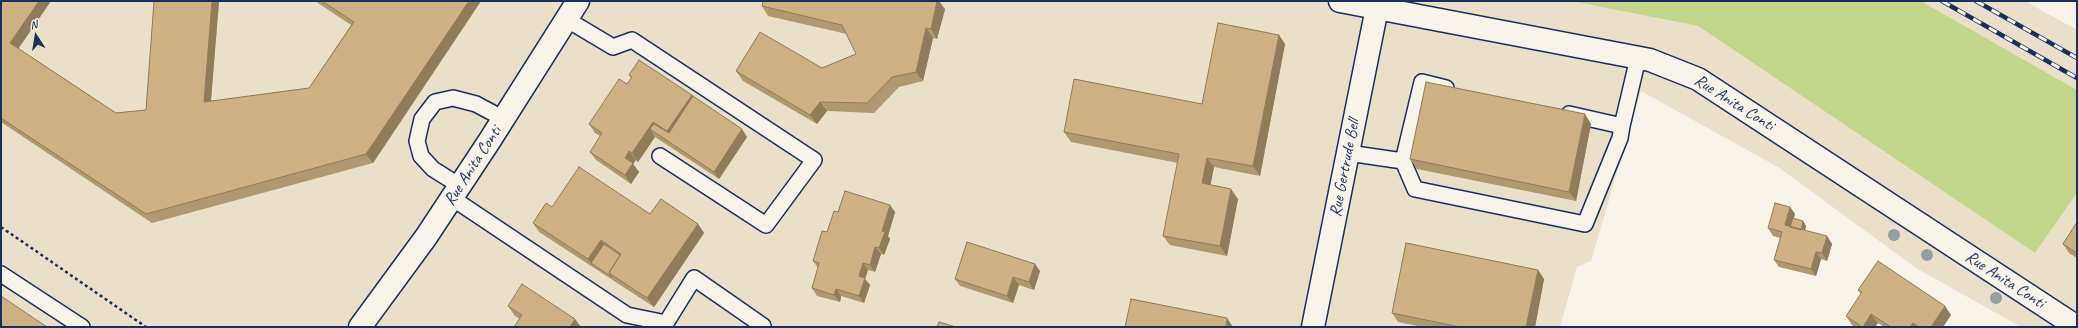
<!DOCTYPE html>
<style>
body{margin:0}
#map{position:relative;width:2078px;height:328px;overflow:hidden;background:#f7f3e8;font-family:Caveat,sans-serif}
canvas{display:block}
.frame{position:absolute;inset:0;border:2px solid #1b2f5e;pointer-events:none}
.north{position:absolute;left:16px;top:16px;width:40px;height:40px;-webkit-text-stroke:3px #f7f3e8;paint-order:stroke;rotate:348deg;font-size:11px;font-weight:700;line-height:16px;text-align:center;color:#1b2f5e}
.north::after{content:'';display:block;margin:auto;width:14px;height:18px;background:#1b2f5e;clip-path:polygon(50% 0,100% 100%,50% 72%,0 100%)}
</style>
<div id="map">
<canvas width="2078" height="328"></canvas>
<div class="frame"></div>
<div class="north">N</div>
</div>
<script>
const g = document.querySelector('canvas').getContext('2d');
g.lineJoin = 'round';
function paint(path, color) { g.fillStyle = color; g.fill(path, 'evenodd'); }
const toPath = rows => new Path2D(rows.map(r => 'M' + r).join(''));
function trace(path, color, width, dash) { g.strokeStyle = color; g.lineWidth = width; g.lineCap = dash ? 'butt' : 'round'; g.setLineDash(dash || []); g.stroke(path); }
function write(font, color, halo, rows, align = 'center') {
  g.font = font + ' Caveat,sans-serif'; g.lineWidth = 4; g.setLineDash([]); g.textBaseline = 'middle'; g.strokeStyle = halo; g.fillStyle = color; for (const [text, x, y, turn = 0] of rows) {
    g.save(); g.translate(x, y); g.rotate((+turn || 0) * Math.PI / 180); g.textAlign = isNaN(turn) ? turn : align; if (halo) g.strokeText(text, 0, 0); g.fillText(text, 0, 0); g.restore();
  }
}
paint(toPath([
 [1,1,1571,1,1698,26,2035,253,2077,193,2077,327,2021,327,1916,268,1778,167,1641,91,1591,261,1577,267,1560,327,1,327],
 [1921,1,2025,1,2077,30,2077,90]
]), '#eadfc9');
paint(toPath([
 [1571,1,1921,1,2077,90,2077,193,2035,253,1698,26]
]), '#c1d68b');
const service = toPath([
 [566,19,613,47,632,40,814,160,766,225,660,156],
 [1569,114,1622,126,1638,58],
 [1348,153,1403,161,1422,82,1446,88],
 [1403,161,1415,189,1585,224,1620,138,1622,126],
 [460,186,433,169,421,156,417,141,422,119,435,102,453,98,476,104,504,119],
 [452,198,627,315,666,323,694,278,763,326],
 [1,274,82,327]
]);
const minor = toPath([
 [1340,1,1650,60,1698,79,2077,327],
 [360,327,426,237,490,140,578,1],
 [1313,327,1377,8]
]);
trace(service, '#1b2f5e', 18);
trace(minor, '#1b2f5e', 25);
trace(toPath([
 [1,227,146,327]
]), '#1b2f5e', 2.5, [3, 3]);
trace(service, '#f7f3e8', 15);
trace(minor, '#f7f3e8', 22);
const rail = toPath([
 [1942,1,2077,78],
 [1976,1,2077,58]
]);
trace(rail, '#1b2f5e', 4.5);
trace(rail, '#f7f3e8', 3, [9]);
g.fillStyle = '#959ea2';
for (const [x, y] of [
 [1894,235],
 [1927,255],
 [1996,298]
]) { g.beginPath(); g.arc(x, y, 6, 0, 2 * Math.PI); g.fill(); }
paint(toPath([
 [1,1,51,1,18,49,116,113,146,110,154,1,219,1,211,101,309,88,351,25,315,1,481,1,373,163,152,223,1,122],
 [762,6,945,9,937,39,933,38,923,81,899,87,874,113,827,111,817,124,743,81,736,71,822,68,856,54,847,34,768,16],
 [1279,35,1285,44,1260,176,1214,167,1210,185,1238,199,1227,256,1170,245,1163,236,1178,163,1071,142,1064,132,1202,104],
 [629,75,692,95,693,96,747,137,719,179,655,137,638,162,636,160,633,164,639,172,631,184,596,160,590,152,600,136,595,133,589,124,627,84,631,78],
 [1591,124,1576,201,1417,169,1410,159],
 [552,207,650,214,698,224,704,233,654,307,539,232,533,223],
 [1790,207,1795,214,1793,219,1803,221,1806,226,1805,231,1827,236,1832,244,1827,261,1821,259,1816,276,1779,267,1774,260,1780,238,1773,236,1768,228],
 [838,212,895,212,888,236,890,239,884,255,881,254,875,272,868,270,865,279,870,285,864,303,841,296,840,302,817,296,812,288,818,268,813,261],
 [2077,222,2077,258,2069,253,2063,244],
 [1035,264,1040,271,1034,290,1019,285,1013,303,960,286,955,279],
 [1538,270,1544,279,1535,327,1423,327,1398,322,1392,313],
 [1858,290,1951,315,1943,327,1884,327,1878,323,1875,327,1855,327,1852,325,1846,316,1861,294],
 [508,306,581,327,520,319,515,316]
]), '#b09870');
paint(toPath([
 [39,1,51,1,16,52,10,43],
 [212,1,219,1,210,111,204,102],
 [469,1,481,1,373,163,366,154],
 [937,1,939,1,945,9,937,39,931,29],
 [926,28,933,38,923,81,916,72],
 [1279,35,1285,44,1260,176,1253,166],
 [692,95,698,104,674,140,667,131],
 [820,102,827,111,817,124,810,115],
 [1585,114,1591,124,1576,201,1569,192],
 [653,122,659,131,650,129,655,137,638,162,632,153],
 [742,129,747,137,719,179,714,172],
 [629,151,636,160,633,164,639,172,631,184,625,175,625,158],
 [1207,158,1214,167,1209,193,1202,183],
 [1231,189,1238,199,1227,256,1220,246],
 [890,205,895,212,888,236,890,239,884,255,879,248,882,231],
 [1790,207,1795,214,1790,233,1785,225],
 [1803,221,1806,226,1804,234,1801,230],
 [698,224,704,233,654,307,647,298],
 [1827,236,1832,244,1827,261,1822,253],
 [601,240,607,249,591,263,588,259],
 [875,247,881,254,875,272,870,265],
 [1816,252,1821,259,1816,276,1811,269],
 [863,263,868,270,865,279,870,285,864,303,859,296,859,276],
 [1035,264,1040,271,1034,290,1029,282],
 [1538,270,1544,279,1535,327,1526,327],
 [1013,277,1019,285,1013,303,1007,296],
 [836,289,841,296,840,302,834,295],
 [1945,306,1951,315,1943,327,1931,327],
 [1871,314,1878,323,1875,327,1863,327],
 [1227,318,1233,327,1226,327],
 [575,319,581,327,570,327],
 [1913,323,1916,327,1910,327]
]), '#907c5b');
const building = toPath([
 [1,1,39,1,10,43,116,113,146,110,154,1,212,1,204,102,309,88,354,22,322,1,469,1,366,154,146,214,1,118,1,1],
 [763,1,937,1,931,29,926,28,916,72,892,77,867,103,820,102,810,115,736,71,760,32,822,68,856,54,842,25,762,6,763,1],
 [1218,23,1279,35,1253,166,1207,158,1202,183,1231,189,1220,246,1163,236,1179,154,1064,132,1074,79,1202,104,1218,23],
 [639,60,692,95,667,131,653,122,632,153,629,151,625,158,633,163,625,175,590,152,602,133,589,124,619,79,627,84,632,77,629,75,639,60],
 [1426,82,1585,114,1569,192,1410,159,1426,82],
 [693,96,742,129,714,172,650,129,654,124,669,133,693,96],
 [579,167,650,214,661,199,698,224,647,298,609,273,621,254,601,240,588,259,533,223,546,203,552,207,579,167],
 [845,191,890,205,882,231,885,232,879,248,875,247,870,265,863,263,859,276,865,278,859,296,836,289,834,295,812,288,819,263,813,261,822,231,827,232,834,211,838,212,845,191],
 [1775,203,1790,207,1785,225,1827,236,1822,253,1816,252,1811,269,1774,260,1782,232,1768,228,1775,203],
 [1793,218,1803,221,1801,230,1790,227,1793,218],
 [2077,222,2077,253,2063,244,2077,222],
 [967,242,1035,264,1029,282,1013,277,1007,296,955,279,967,242],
 [1406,243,1538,270,1526,327,1460,327,1392,313,1406,243],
 [604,244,620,255,609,273,612,277,591,263,604,244],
 [1878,261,1945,306,1931,327,1919,327,1913,323,1910,327,1891,327,1871,314,1863,327,1862,327,1846,316,1862,292,1858,290,1878,261],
 [522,284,575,319,570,327,514,327,522,315,508,306,522,284],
 [1,296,47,327,1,327,1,296],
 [1131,299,1227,318,1226,327,1125,327,1131,299],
 [939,322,956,327,937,327,939,322]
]);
paint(building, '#cdb182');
trace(building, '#907c5b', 1);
write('17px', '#1b2f5e', '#f7f3e8', [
 ["Rue Anita Conti",1734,103,32],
 ["Rue Anita Conti",473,166,-57],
 ["Rue Gertrude Bell",1345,168,-79],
 ["Rue Anita Conti",2005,280,33]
]);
</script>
